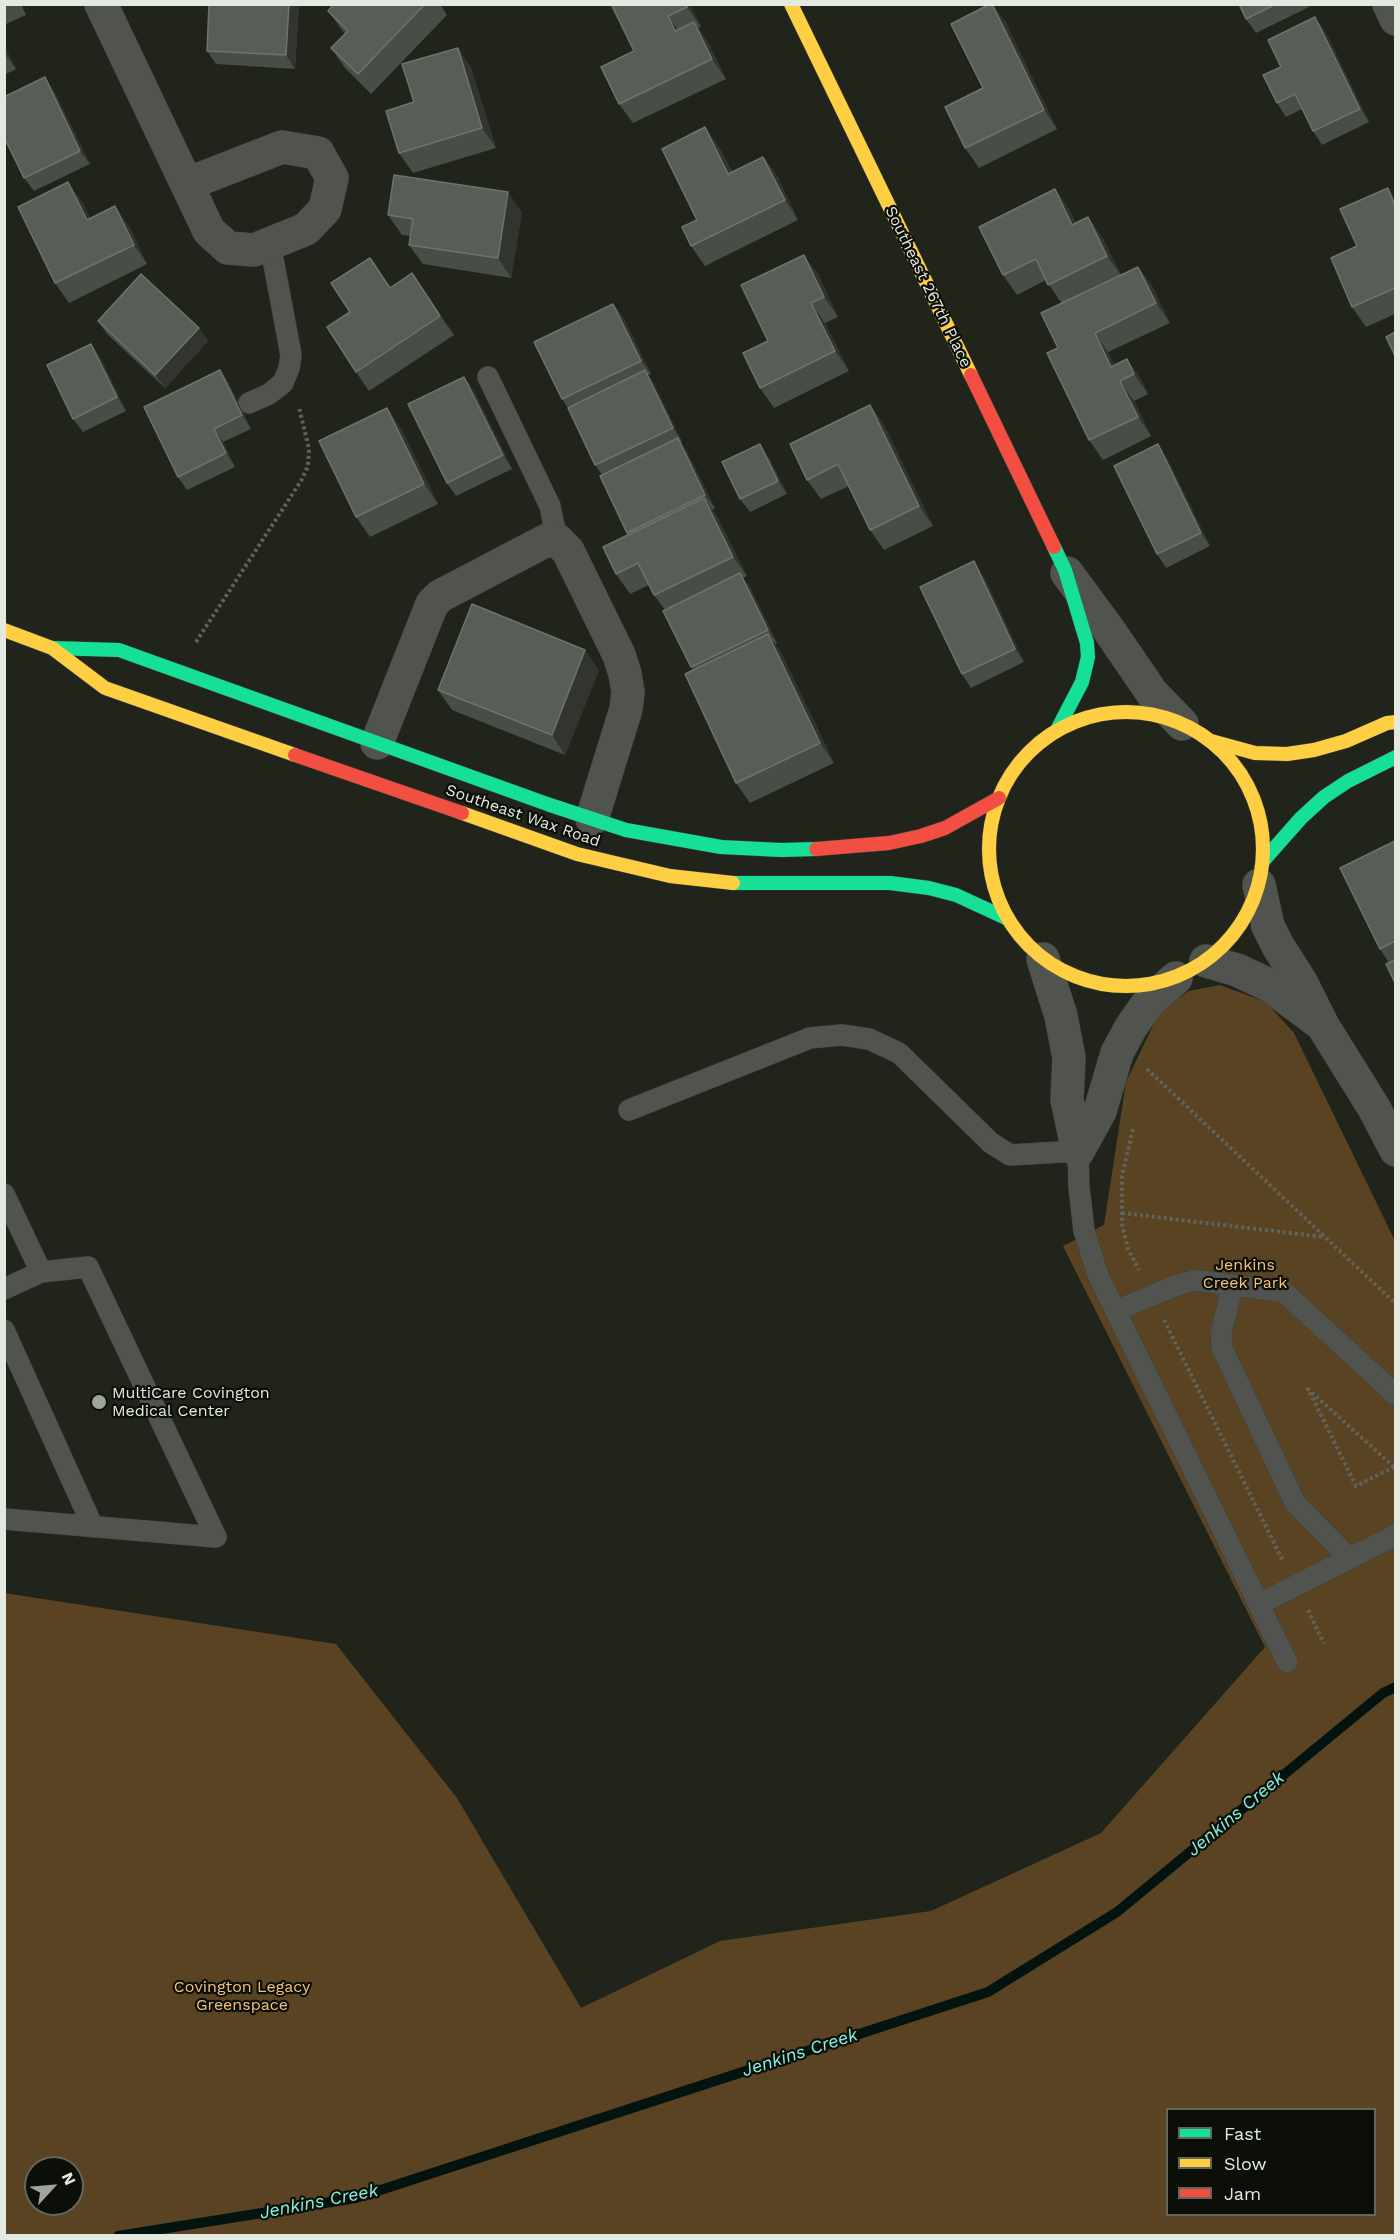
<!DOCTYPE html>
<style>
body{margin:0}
#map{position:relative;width:1400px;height:2240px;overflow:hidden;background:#20241b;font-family:"Work Sans",sans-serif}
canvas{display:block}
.frame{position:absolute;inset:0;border:6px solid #e3e9de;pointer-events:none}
.legend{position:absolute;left:1166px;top:2108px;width:210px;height:108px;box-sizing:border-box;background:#0c0f08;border:2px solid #62665e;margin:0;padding:8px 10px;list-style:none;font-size:18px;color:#e3e9de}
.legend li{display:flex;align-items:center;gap:12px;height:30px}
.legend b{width:30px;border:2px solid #62665e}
.north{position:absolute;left:24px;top:2156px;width:60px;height:60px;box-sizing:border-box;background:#0c0f08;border:2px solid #62665e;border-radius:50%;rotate:64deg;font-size:16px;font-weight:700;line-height:24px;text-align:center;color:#e3e9de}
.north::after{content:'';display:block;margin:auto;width:21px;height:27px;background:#9fa49a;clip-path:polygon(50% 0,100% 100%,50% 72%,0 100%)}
</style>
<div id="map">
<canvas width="1400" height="2240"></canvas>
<div class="frame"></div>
<ul class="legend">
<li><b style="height:8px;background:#16e098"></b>Fast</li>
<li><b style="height:8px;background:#ffcf43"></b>Slow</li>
<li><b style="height:8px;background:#f24e42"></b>Jam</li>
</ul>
<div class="north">N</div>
</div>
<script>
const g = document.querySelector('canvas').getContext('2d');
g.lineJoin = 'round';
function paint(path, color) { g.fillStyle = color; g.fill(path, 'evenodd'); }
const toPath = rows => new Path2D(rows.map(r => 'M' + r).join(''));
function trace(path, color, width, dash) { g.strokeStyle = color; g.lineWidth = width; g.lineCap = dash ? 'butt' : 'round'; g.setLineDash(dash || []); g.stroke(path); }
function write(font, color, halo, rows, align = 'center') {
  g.font = font + ' "Work Sans",sans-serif'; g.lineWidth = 4.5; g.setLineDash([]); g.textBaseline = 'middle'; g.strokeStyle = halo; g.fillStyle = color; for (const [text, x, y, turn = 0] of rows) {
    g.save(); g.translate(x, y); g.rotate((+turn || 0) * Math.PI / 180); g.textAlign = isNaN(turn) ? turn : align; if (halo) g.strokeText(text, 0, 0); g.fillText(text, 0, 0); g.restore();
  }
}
paint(toPath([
 [1220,985,1266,1002,1294,1033,1395,1241,1395,2235,5,2235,4,1593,336,1644,457,1798,581,2008,720,1941,931,1911,1101,1833,1265,1647,1063,1246,1104,1225,1126,1082,1160,1011,1189,991],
 [1168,2110,1374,2110,1374,2214,1168,2214],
 [36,2168,72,2168,72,2204,36,2204]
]), '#5a4323');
trace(toPath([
 [118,2236,356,2198,988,1992,1117,1912,1383,1693,1396,1687]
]), '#03130f', 10);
const lane = toPath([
 [488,377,550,506,557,540],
 [249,403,269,394,283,383,289,368,291,355,270,243],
 [629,1110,810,1038,842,1035,869,1039,899,1053,991,1143,1010,1155,1078,1151,1079,1187,1084,1231,1098,1275,1287,1662],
 [4,1194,41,1272,4,1289],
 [1233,1285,1221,1333,1222,1348,1295,1503,1349,1558],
 [1115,1311,1175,1286,1195,1280,1284,1292,1396,1395],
 [4,1330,93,1527],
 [4,1519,216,1537,88,1267,41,1272],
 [1259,1604,1396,1535]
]);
const street = toPath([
 [101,4,209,231,228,248,254,250,306,229,325,209,332,178,318,153,282,147,187,184],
 [1389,4,1396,19],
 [1067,573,1109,630,1152,693,1182,724],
 [377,743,432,604,440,596,547,540,557,540,568,551,619,655,625,674,628,692,626,709,592,819],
 [1259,885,1268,926,1278,946,1301,982,1323,1026,1374,1108,1396,1150],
 [1043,959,1061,1016,1069,1058,1067,1100,1078,1151],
 [1206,961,1237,970,1269,985,1317,1021],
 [1078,1151,1100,1111,1117,1053,1131,1027,1148,1003,1176,978]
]);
const fast = toPath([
 [1054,547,1065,570,1087,643,1088,657,1082,682,1057,730],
 [52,648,119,650,550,805,626,830,721,847,781,850,816,849],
 [1263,861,1301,818,1324,797,1348,781,1396,757],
 [733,883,890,883,929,888,956,895,1008,919]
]);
const slow = toPath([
 [791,4,971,375],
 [4,630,52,648,105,688,295,755],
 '989 849a137 137 0 1 1 274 0a137 137 0 1 1-274 0Z',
 [1211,741,1255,753,1287,754,1314,750,1346,741,1387,723,1396,722],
 [462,813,577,854,670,876,733,883]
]);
const jam = toPath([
 [971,375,1054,547],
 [295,755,462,813],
 [816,849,889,843,921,836,945,828,999,798]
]);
trace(lane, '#3d4139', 22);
trace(street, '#3d4139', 34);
trace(fast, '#3d4139', 15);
trace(slow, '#3d4139', 15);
trace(jam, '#3d4139', 15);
trace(toPath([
 [196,642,301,481,308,466,309,449,299,407],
 [1147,1069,1396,1304],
 [1133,1129,1122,1176,1122,1224,1128,1249,1139,1270],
 [1122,1213,1324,1237],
 [1164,1320,1283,1561],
 [1394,1467,1308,1389,1356,1486,1396,1466],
 [1308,1610,1324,1644]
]), '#60635c', 4, [3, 3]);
trace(lane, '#51544e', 21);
trace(street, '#51544e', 33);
trace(fast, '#16e098', 14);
trace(slow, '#ffcf43', 14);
trace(jam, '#f24e42', 14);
paint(toPath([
 [4,4,21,4,26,15,4,25],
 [209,4,299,4,295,69,216,64,207,51],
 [334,4,440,4,447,15,371,94,345,68,331,48,345,34,328,11],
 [611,4,690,4,701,27,698,28,708,42,726,79,633,123,619,104,634,51],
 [992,4,1006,23,1057,129,979,168,965,148,983,88],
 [1239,4,1308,4,1309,7,1256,33,1246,19],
 [1325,31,1369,122,1322,145,1313,131,1302,109,1286,117,1277,103,1281,67],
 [4,46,16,69,4,75],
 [458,48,471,68,496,148,413,173,399,153],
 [54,91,90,164,34,191,24,178],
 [719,147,732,172,763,157,777,176,798,220,705,266,691,246,697,220],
 [1055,189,1069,209,1076,224,1088,217,1102,237,1121,275,1138,267,1152,286,1170,323,1108,352,1114,365,1127,359,1141,379,1148,394,1134,401,1151,436,1103,460,1089,440,1058,348,1062,304,1046,280,1017,295,1003,275],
 [1395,199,1395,314,1366,327,1352,307,1357,246],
 [82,202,90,218,129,226,147,264,69,303,55,283],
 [522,212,511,278,423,264,409,245,411,236,402,235,388,215],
 [818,274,838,317,825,323,849,371,774,408,760,388,768,341],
 [390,287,426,293,454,335,369,391,356,372],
 [613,304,623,317,651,374,648,375,654,384,682,442,680,442,687,452,715,508,712,510,718,518,747,576,743,578,750,587,777,643,775,644,782,654,834,763,750,803,736,783,693,670,665,610,654,595,649,585,630,594,616,574,628,535,602,475,595,465,568,408,562,399],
 [98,321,199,328,208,341,165,388,107,334],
 [100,357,126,411,83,432,73,419],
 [220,370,229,384,251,429,223,442,235,467,187,490,178,477],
 [464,377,474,391,512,469,456,496,447,483],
 [870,405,884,425,933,526,884,550,870,530,849,486,821,499,807,480],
 [401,428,438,504,370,537,356,517],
 [769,458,787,494,750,512,740,499],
 [1167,458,1210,546,1166,568,1157,554],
 [983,575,1024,662,971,688,962,674],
 [599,670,565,755,452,710,438,690],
 [1395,841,1395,983,1389,963,1380,949]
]), '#484d45');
paint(toPath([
 [289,4,299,4,295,69,286,55],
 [686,4,690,4,701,27,687,7],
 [992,4,1006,23,1057,129,1044,110],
 [668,16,682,36,675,31],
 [1315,17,1325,31,1369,122,1360,109],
 [694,22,708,42,726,79,712,59],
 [4,46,16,69,4,53],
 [458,48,471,68,496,148,482,128],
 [45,77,54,91,90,164,80,151],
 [705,127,719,147,742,194,728,174],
 [763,157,777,176,798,220,785,200],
 [68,182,82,202,101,240,87,220],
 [1388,188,1395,199,1395,206],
 [1055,189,1069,209,1086,245,1072,225],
 [508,192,522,212,511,278,498,258],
 [115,206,129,226,147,264,134,245],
 [1088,217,1102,237,1121,275,1107,256],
 [804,255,818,274,838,317,824,297],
 [1138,267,1152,286,1170,323,1156,303],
 [412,273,426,293,454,335,440,316],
 [811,303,825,323,849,371,835,351],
 [613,304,623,317,651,374,641,361],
 [199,328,208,341,165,388,155,375],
 [1095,333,1108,352,1122,380,1111,367],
 [91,344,100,357,126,411,117,397],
 [1127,359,1141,379,1148,394,1134,374],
 [220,370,229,384,251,429,242,415],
 [645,370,654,384,682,442,673,428],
 [464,377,474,391,512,469,503,455],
 [1120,381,1134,401,1151,436,1138,417],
 [870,405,884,425,933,526,919,506],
 [387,408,401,428,438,504,424,484],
 [214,429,223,442,235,467,226,453],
 [678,438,687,452,715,508,705,495],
 [760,444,769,458,787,494,778,481],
 [1158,444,1167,458,1210,546,1201,533],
 [704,498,718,518,747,576,733,557],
 [974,561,983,575,1024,662,1015,649],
 [740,573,750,587,777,643,768,630],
 [768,634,782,654,834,763,820,743],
 [585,650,599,670,565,755,552,735]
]), '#31352e');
const building = toPath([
 [209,4,289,4,286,55,207,51,209,4],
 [334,4,425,4,358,74,331,48,348,31,328,11,334,4],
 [611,4,686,4,687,7,668,16,675,31,694,22,712,59,619,104,601,67,634,51,611,4],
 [990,4,992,4,1044,110,965,148,945,107,983,88,951,24,990,4],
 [1239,4,1276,4,1246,19,1239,4],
 [1315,17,1360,109,1313,131,1295,94,1277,103,1263,75,1281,67,1268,40,1315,17],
 [458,48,482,128,399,153,386,111,414,102,402,64,458,48],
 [45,77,80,151,24,178,4,137,4,97,45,77],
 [705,127,728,174,763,157,785,200,691,246,682,227,697,220,662,149,705,127],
 [394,175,508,192,498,258,409,245,413,219,388,215,394,175],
 [68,182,87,220,115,206,134,245,55,283,18,207,68,182],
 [1388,188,1395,206,1395,288,1352,307,1331,258,1357,246,1340,209,1388,188],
 [1055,189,1072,225,1088,217,1107,256,1048,285,1036,259,1003,275,979,227,1055,189],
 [804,255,824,297,811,303,835,351,760,388,743,353,768,341,741,285,804,255],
 [370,258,390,288,412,273,440,316,356,372,327,327,350,312,331,283,370,258],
 [1138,267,1156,303,1095,333,1111,367,1127,359,1134,374,1120,381,1138,417,1089,440,1047,353,1058,348,1041,313,1138,267],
 [141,274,199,328,155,375,98,321,141,274],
 [613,304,641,361,562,399,534,342,613,304],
 [1395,332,1395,356,1386,337,1395,332],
 [91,344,117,397,73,419,47,365,91,344],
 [220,370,242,415,214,429,226,453,178,477,144,407,220,370],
 [645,370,673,428,595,465,568,408,645,370],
 [464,377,503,455,447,483,408,404,464,377],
 [870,405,919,506,870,530,838,464,807,480,790,444,870,405],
 [387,408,424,484,356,517,319,441,387,408],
 [678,438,705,495,627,533,600,476,678,438],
 [760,444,778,481,740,499,722,462,760,444],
 [1158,444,1201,533,1157,554,1114,466,1158,444],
 [704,498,733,557,654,595,638,563,616,574,603,547,704,498],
 [974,561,1015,649,962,674,920,587,974,561],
 [740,573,768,630,691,667,663,611,740,573],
 [472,604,585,650,552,735,438,690,472,604],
 [768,634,820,743,736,783,685,674,768,634],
 [1395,841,1395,941,1380,949,1340,868,1395,841],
 [1395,960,1395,983,1386,964,1395,960]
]);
paint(building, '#585e56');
trace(building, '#6e736b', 1.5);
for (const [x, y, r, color] of [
 [99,1402,8,"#9fa49a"]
]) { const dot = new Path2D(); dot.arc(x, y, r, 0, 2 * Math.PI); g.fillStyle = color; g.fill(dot); trace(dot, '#0c0f08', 2); }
write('16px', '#e3e9de', '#0c0f08', [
 ["Southeast 267th Place",928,287,64],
 ["Southeast Wax Road",523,816,19]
]);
write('16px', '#f5c17c', '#0c0f08', [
 ["Jenkins",1245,1265],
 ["Creek Park",1245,1283],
 ["Covington Legacy",242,1987],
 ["Greenspace",242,2005]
]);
write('16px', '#e3e9de', '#0c0f08', [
 ["MultiCare Covington",112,1393],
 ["Medical Center",112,1411]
], 'left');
write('italic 18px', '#84f3e3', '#0c0f08', [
 ["Jenkins Creek",1236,1814,-40],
 ["Jenkins Creek",800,2053,-18],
 ["Jenkins Creek",319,2202,-11]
]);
</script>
